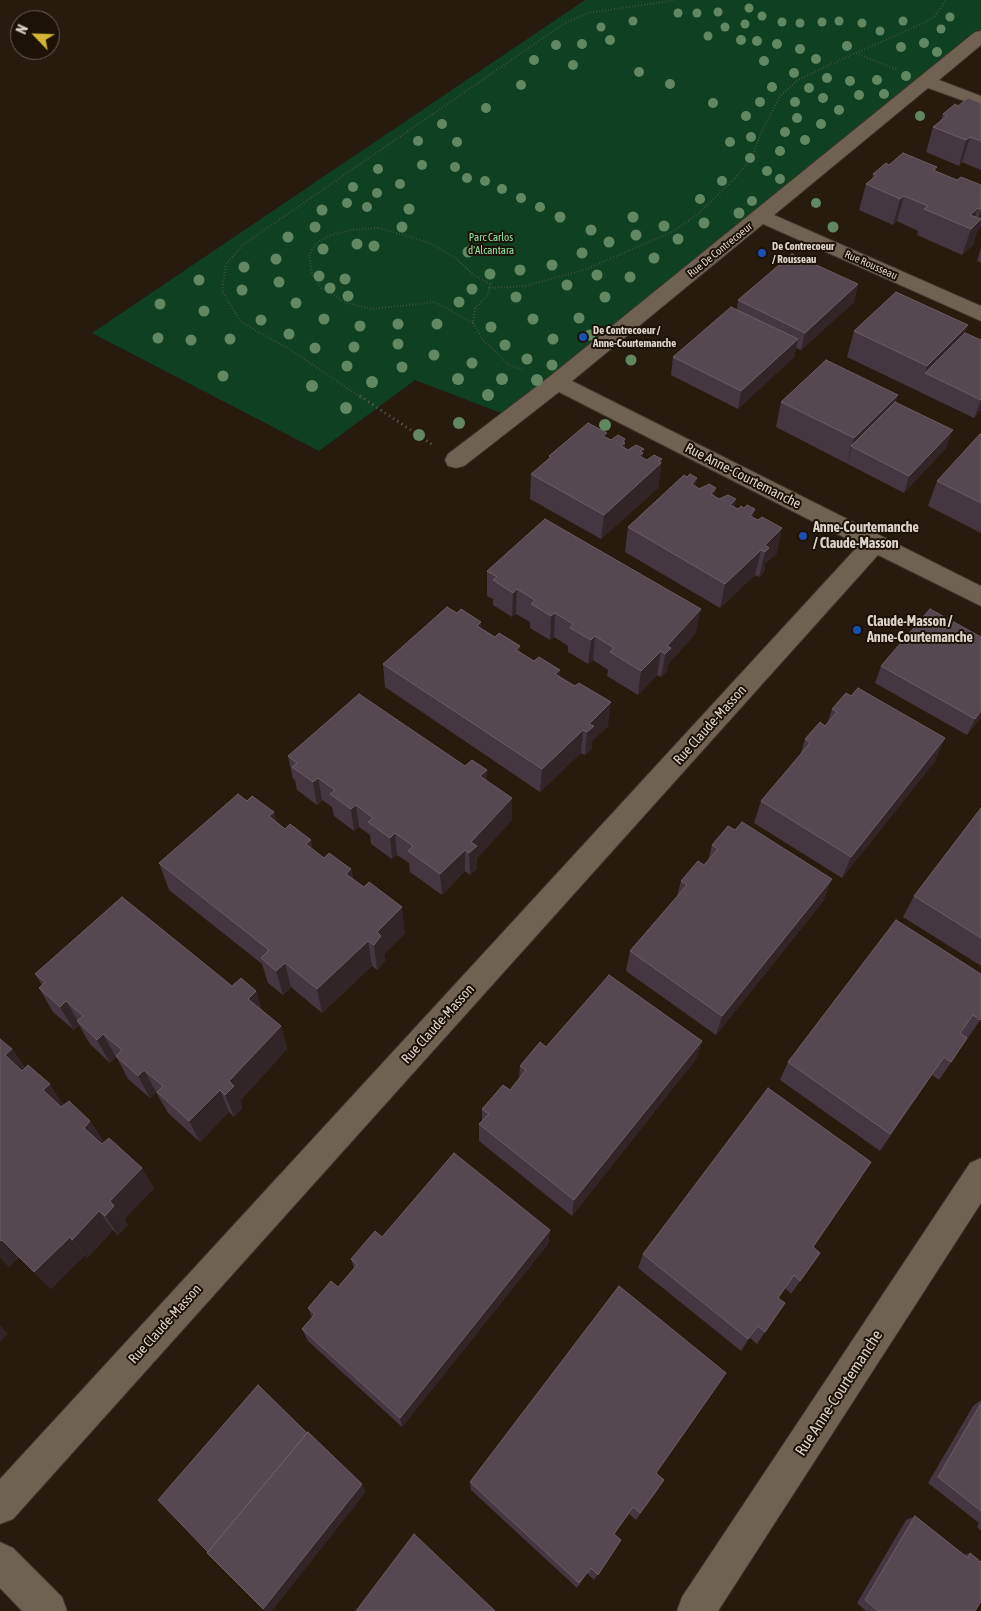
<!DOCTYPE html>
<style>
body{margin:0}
#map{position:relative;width:981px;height:1611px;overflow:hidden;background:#261b0d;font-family:"Asap Condensed",sans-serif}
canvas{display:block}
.north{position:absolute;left:10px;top:10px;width:50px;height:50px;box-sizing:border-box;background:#1c1205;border:1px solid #685f54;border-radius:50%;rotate:294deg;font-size:14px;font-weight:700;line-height:20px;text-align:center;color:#dbd3ca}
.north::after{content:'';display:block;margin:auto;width:18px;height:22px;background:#d4b535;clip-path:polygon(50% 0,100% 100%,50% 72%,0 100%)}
</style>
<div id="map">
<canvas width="981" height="1611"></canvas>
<div class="north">N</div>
</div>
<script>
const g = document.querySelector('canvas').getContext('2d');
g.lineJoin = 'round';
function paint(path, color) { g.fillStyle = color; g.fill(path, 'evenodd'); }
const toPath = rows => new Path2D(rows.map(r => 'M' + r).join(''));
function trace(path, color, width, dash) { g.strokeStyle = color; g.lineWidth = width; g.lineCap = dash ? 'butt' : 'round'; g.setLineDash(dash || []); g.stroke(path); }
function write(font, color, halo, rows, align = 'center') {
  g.font = font + ' "Asap Condensed",sans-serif'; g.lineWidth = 4; g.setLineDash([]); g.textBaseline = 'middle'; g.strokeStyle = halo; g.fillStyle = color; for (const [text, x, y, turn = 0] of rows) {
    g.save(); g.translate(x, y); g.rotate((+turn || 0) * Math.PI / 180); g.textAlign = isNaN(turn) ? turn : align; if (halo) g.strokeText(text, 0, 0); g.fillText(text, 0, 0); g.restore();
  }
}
paint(toPath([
 [585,0,981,0,981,36,557,382,501,413,415,380,319,451,92,333]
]), '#0f4121');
const minor = toPath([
 [981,31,981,45,939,80,981,96,981,107,928,88,774,215,981,306,981,321,763,224,572,381,981,586,981,606,878,555,13,1519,0,1524,0,1479,859,545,559,392,464,466,456,468,448,466,445,460,448,454,549,377,975,32,981,31],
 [981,1158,981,1203,718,1611,677,1611,682,1597,970,1163,981,1158],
 [0,1542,13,1548,62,1597,67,1611,22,1611,0,1588,0,1542]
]);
trace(minor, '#3c332c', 2);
trace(toPath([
 [856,53,926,22,935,16,946,0],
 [379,228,430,243,454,257,474,275,490,284,488,295,475,308,473,323,435,302,372,309,347,303,321,288,312,273,309,256,316,243,331,235,352,230,379,228],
 [489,288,525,286,584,270,672,232,698,214,737,176,753,156,760,135,780,96,798,80,855,53,898,70],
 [473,323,483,340,509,365,524,370],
 [362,398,289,349,241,322,222,291,226,264,244,244,565,23,588,13,676,0]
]), '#675d51', 2, [0.5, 2.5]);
trace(toPath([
 [360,396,433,445]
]), '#675d51', 3, [1, 4]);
paint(minor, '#6f6251');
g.fillStyle = '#618861';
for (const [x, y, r] of [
 [749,8,4.5],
 [718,12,4.5],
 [678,13,4.5],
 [697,13,4.5],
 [762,16,4.5],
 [950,17,4.5],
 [633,21,4.5],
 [839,21,4.5],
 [903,21,4.5],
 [782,22,4.5],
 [822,22,4.5],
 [800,23,4.5],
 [862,23,4.5],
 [745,24,4.5],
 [601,27,4.5],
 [725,27,4.5],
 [941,29,4.5],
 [880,31,4.5],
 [708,36,4.5],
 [610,40,5],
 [741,40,5],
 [757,41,5],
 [924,43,5],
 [582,44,5],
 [777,44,5],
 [556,45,5],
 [847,46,5],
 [901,47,5],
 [800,49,5],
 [937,52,5],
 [816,59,5],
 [534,60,5],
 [764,61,5],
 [573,65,5],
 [639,72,5],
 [794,73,5],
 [906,76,5],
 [827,78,5],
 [877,80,5],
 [850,81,5],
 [670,84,5],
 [521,85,5],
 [772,87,5],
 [809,88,5],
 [884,94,5],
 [859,95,5],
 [823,98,5],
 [760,102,5],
 [795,102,5],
 [713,103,5],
 [486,108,5],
 [839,110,5],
 [746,116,5],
 [920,116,5],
 [797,118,5],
 [442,124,5],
 [821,124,5],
 [785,132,5],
 [751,137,5],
 [805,140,5],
 [418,141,5],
 [457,142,5],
 [730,142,5],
 [780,151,5],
 [750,158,5],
 [422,165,5],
 [455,167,5],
 [378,169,5],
 [767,171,5],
 [467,178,5],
 [780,179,5],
 [485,181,5],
 [722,181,5],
 [400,184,5],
 [353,187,5],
 [502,189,5],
 [377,193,5],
 [521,198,5],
 [700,199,5],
 [752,201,5],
 [347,203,5],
 [816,203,5],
 [367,207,5],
 [540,207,5],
 [409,209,5.5],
 [322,210,5.5],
 [739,213,5.5],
 [560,217,5.5],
 [633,217,5.5],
 [704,223,5.5],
 [664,226,5.5],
 [315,227,5.5],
 [402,227,5.5],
 [833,227,5.5],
 [591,230,5.5],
 [636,235,5.5],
 [288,237,5.5],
 [678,239,5.5],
 [609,242,5.5],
 [357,244,5.5],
 [374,246,5.5],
 [323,249,5.5],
 [468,252,5.5],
 [582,253,5.5],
 [654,258,5.5],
 [276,259,5.5],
 [552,265,5.5],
 [244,267,5.5],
 [520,270,5.5],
 [490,274,5.5],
 [597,275,5.5],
 [319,276,5.5],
 [630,277,5.5],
 [345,279,5.5],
 [199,280,5.5],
 [279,282,5.5],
 [567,285,5.5],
 [330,288,5.5],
 [472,289,5.5],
 [242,290,5.5],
 [348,296,5.5],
 [516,297,5.5],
 [605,297,5.5],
 [459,302,5.5],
 [296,303,5.5],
 [160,304,5.5],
 [204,311,5.5],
 [579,318,5.5],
 [324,319,5.5],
 [533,319,5.5],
 [261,320,5.5],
 [398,324,5.5],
 [437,324,5.5],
 [360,326,5.5],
 [491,327,5.5],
 [289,334,5.5],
 [590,335,5.5],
 [158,338,5.5],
 [230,339,5.5],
 [553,339,5.5],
 [191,340,5.5],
 [398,344,5.5],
 [505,345,5.5],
 [354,347,5.5],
 [315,348,5.5],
 [434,355,5.5],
 [527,359,5.5],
 [631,360,5.5],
 [472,363,5.5],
 [552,365,5.5],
 [347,366,5.5],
 [402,367,5.5],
 [223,376,5.5],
 [458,379,6],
 [502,379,6],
 [537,380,6],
 [372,382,6],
 [312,386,6],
 [488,395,6],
 [346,408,6],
 [459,423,6],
 [605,425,6],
 [419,435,6]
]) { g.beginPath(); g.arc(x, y, r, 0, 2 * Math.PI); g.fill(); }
paint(toPath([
 [981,103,981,170,962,162,959,166,926,152,933,127,941,120,943,114,958,106],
 [889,165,937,167,935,171,957,180,981,185,981,225,980,228,977,231,973,245,962,255,917,235,918,231,897,221,893,225,859,210,866,184,872,180,873,174],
 [981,247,981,263,977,261],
 [858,284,854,302,801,350,796,348,794,357,738,409,671,375,673,357,737,309,738,300],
 [854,331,965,333,981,340,981,410,974,418,847,357],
 [781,402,895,402,946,448,904,493,776,427],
 [981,435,981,533,928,506,937,481],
 [606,438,611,440,625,439,625,448,628,450,644,449,642,458,647,460,662,459,658,488,601,539,530,499,531,474,549,459,549,456],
 [696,486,719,499,736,499,734,507,738,509,744,508,755,509,753,517,777,553,765,564,764,572,759,577,755,575,720,608,625,552,628,527],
 [487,571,696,633,668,664,667,672,661,677,657,675,638,695,607,676,608,670,593,660,588,664,568,652,568,646,554,637,550,640,530,628,530,622,516,614,512,617,493,605,493,599,487,596],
 [481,628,495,637,520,646,520,652,559,677,608,726,592,741,592,749,585,755,581,753,540,792,385,687,383,664],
 [881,666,981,717,967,735,875,683],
 [851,696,945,738,935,761,842,878,754,823,761,801,800,755,805,739,827,724,832,709],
 [288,756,487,781,512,820,477,858,477,868,470,875,465,871,442,895,410,872,409,863,397,855,392,859,371,844,370,835,359,827,354,831,334,816,332,807,322,800,317,805,297,790,295,780,293,779],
 [981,808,981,966,903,917,914,896],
 [274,812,276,822,313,850,324,858,351,869,353,879,405,933,384,954,385,961,377,970,372,966,322,1013,291,987,283,995,268,983,262,964,169,890,159,863],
 [712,845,824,900,716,1035,626,971,630,951,677,896,681,881,704,865,708,861],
 [35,974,232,986,256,991,262,1011,281,1026,287,1049,240,1101,242,1108,234,1117,229,1112,200,1142,168,1113,157,1094,156,1092,150,1098,128,1079,117,1058,116,1057,110,1063,90,1044,79,1025,74,1030,53,1012,39,988,42,985],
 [981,974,981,1019,939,1080,932,1075,880,1151,780,1080,788,1062],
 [702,1041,696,1059,572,1216,479,1141,479,1124,482,1121,482,1109,510,1090,519,1078,520,1066,546,1047],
 [12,1049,25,1068,64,1105,90,1121,104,1142,102,1144,154,1188,124,1219,128,1225,118,1235,113,1230,87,1258,85,1255,51,1289,19,1257,9,1267],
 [861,1178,813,1247,820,1253,791,1294,785,1288,778,1298,785,1303,757,1344,750,1338,741,1351,638,1268,643,1254],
 [550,1230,548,1244,402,1427,308,1341,302,1329,312,1317,308,1308,338,1287,354,1268,351,1259,382,1237],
 [726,1373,656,1473,659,1488,636,1520,629,1514,614,1534,621,1540,594,1580,587,1573,577,1588,471,1490,470,1482],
 [981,1400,981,1531,977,1527,979,1523,928,1483,973,1406],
 [915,1516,964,1555,970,1553,975,1611,866,1611,857,1603,906,1520]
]), '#443742');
paint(toPath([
 [970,137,962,162,959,166,966,140],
 [904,196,897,221,893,225,900,199],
 [978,208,971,229,976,224,981,209,981,225,980,228,977,231,973,245,962,255,971,229,970,215],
 [858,284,854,302,801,350,805,333],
 [968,325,959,351,925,373,927,366],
 [798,339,794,357,738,409,741,391],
 [898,395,890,420,851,446,847,464,854,438],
 [981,400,981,410,974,418],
 [953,430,946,448,904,493,909,476],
 [625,439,625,443,623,468,621,446,623,442],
 [644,449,640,478,637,481,640,451],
 [662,459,658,488,601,539,604,515],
 [697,478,693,503,692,484],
 [716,488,711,513,711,494],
 [736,499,731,524,730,505],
 [755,509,749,534,750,516],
 [782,528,777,553,765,564,764,572,759,577,765,552,765,545],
 [761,550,755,575,720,608,725,584],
 [517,589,516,614,512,617,513,593],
 [701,609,696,633,668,664,667,672,661,677,667,646],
 [555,613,554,637,550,640,551,616],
 [481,622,482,646,477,626],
 [595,636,593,660,588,664,591,640],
 [520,646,519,669,516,650],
 [661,651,657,675,638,695,641,671],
 [560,670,558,694,555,674],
 [611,702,608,726,592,741,592,749,585,755,587,732,589,724],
 [981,711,981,717,967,735,975,719],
 [583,730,581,753,540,792,542,769],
 [945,738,935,761,842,878,851,857],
 [487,770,487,792,480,776],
 [318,778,322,800,317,805,313,782],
 [512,798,512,820,477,858,477,868,470,875,469,853,471,842],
 [356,805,359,827,354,831,351,809],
 [274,812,280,839,269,816],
 [395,833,397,855,392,859,390,838],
 [311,840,317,867,306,844],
 [465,850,465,871,442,895,440,874],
 [351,869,355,896,346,874],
 [832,879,824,900,716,1035,722,1016],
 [402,907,405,933,384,954,385,961,377,970,374,945,377,932],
 [368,941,372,966,322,1013,317,989],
 [285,963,291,987,283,995,276,971],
 [256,991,263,1015,248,999],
 [66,1001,79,1023,77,1021,79,1025,74,1030,60,1007],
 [281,1026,287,1049,240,1101,242,1108,234,1117,225,1095,229,1081],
 [103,1034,116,1057,110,1063,97,1040],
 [702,1041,696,1059,572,1216,574,1200],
 [12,1049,27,1072,21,1078,5,1055],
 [144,1070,156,1092,150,1098,138,1076],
 [50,1084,64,1106,58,1112,43,1090],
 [220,1090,229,1112,200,1142,189,1121],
 [90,1121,104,1142,97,1148,84,1128],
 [142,1168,154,1188,124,1219,128,1225,118,1235,105,1216,110,1201],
 [99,1211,113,1230,87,1258,72,1240],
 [550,1230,548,1244,402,1427,400,1418],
 [70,1237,85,1255,51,1289,34,1272],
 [2,1240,19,1257,9,1267,0,1258,0,1241],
 [0,1325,8,1334,0,1342],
 [758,1326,750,1338,741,1351,748,1339],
 [726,1373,719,1384,651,1481,656,1473],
 [362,1484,366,1492,272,1611,266,1611,263,1609]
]), '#312527');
const building = toPath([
 [968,98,981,103,981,141,970,137,966,140,933,127,947,116,943,114,955,104,958,106,968,98],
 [903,153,937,167,933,170,957,180,961,177,981,185,981,209,978,208,970,215,981,219,971,229,924,209,928,206,904,196,900,199,866,184,877,175,873,174,886,163,889,165,903,153],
 [792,254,858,284,805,333,738,300,792,254],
 [896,292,968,325,927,366,854,331,896,292],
 [731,307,798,339,741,391,673,357,731,307],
 [965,333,981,340,981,400,925,373,965,333],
 [826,360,898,395,854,438,781,402,826,360],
 [895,402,953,430,909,476,851,446,895,402],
 [588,423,607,433,603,436,611,440,618,435,625,439,623,442,625,443,621,446,628,450,636,445,644,449,640,451,643,453,639,456,647,460,654,455,662,459,658,461,661,463,604,515,531,474,551,457,549,456,588,423],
 [980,434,981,435,981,503,937,481,980,434],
 [690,474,697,478,692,484,699,489,709,484,716,488,711,494,719,499,728,495,736,499,730,505,738,509,741,506,744,508,747,505,755,509,750,516,758,520,762,517,782,528,765,545,769,548,765,552,761,550,725,584,628,527,684,475,687,477,690,474],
 [545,519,701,609,667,646,671,648,665,654,661,651,641,671,610,652,614,648,595,636,591,640,570,628,573,624,555,613,551,616,531,604,535,600,517,589,513,593,493,580,497,577,487,571,545,519],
 [447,607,457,613,461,609,481,622,477,626,495,637,499,633,520,646,516,650,534,661,539,657,560,670,555,674,575,686,579,683,611,702,589,724,594,726,587,732,583,730,542,769,383,664,447,607],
 [930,609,981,637,981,711,975,719,881,666,930,609],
 [858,688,945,738,851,857,761,801,810,743,805,739,820,722,825,726,837,712,832,709,846,693,851,696,858,688],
 [359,694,465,766,472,760,487,770,480,776,512,798,471,842,477,846,469,853,465,850,440,874,408,851,413,846,395,833,390,838,368,822,373,818,356,805,351,809,330,794,335,790,318,778,313,782,292,767,297,763,288,756,359,694],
 [238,794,247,801,252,796,274,812,269,816,285,829,290,824,311,840,306,844,324,858,329,853,351,869,346,874,364,887,369,882,402,907,377,932,381,936,374,945,368,941,317,989,285,963,276,971,261,958,269,950,159,863,238,794],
 [981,808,981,938,914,896,981,808],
 [742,822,832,879,722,1016,630,951,687,885,681,881,698,861,704,865,718,849,712,845,728,826,735,830,742,822],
 [122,897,232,986,241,978,256,991,248,999,281,1026,229,1081,234,1086,225,1095,220,1090,189,1121,157,1092,163,1086,144,1070,138,1076,116,1056,122,1050,103,1034,97,1040,77,1021,83,1016,66,1001,60,1007,39,988,45,982,35,974,122,897],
 [896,920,981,974,981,1019,980,1020,973,1015,960,1033,967,1038,951,1062,944,1057,890,1134,788,1062,896,920],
 [609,975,702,1041,574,1200,479,1124,489,1114,482,1109,503,1085,510,1090,526,1070,520,1066,540,1042,546,1047,609,975],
 [0,1039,12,1049,5,1055,22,1071,28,1065,50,1084,43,1090,61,1107,69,1101,90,1121,84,1128,102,1144,109,1138,142,1168,110,1201,114,1206,105,1216,99,1211,72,1240,70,1237,34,1272,2,1240,0,1241,0,1039],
 [768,1088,871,1162,813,1247,820,1253,800,1281,794,1275,778,1298,785,1303,765,1332,758,1326,748,1339,643,1254,768,1088],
 [454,1153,550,1230,400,1418,302,1329,315,1314,308,1308,331,1281,338,1287,357,1265,351,1259,375,1231,382,1237,454,1153],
 [619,1286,726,1373,656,1473,664,1480,640,1513,633,1507,614,1534,621,1540,598,1575,591,1568,579,1583,470,1482,619,1286],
 [258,1385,307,1433,208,1552,158,1500,258,1385],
 [981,1403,981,1511,938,1477,981,1403],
 [308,1432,362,1484,263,1609,207,1553,308,1432],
 [915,1516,968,1558,970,1553,981,1562,981,1601,975,1611,878,1611,865,1600,915,1516],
 [414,1534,495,1611,356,1611,414,1534]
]);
paint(building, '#554851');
trace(building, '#6a5d64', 1);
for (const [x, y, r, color] of [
 [762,253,5,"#1a4fb4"],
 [583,337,5,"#1a4fb4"],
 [803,536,5,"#1a4fb4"],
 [857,630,5,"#1a4fb4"]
]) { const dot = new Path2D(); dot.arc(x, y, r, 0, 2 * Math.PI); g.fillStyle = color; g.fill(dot); trace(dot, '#1c1205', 2); }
write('11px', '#91e2a5', '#1c1205', [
 ["Parc Carlos",491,238],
 ["d'Alcantara",491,251]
]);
write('bold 11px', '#dbd3ca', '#1c1205', [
 ["De Contrecoeur",772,247],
 ["/ Rousseau",772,260],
 ["De Contrecoeur /",593,331],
 ["Anne-Courtemanche",593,344]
], 'left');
write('11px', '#dbd3ca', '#1c1205', [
 ["Rue De Contrecoeur",720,250,-39],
 ["Rue Rousseau",871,265,24]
]);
write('14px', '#dbd3ca', '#1c1205', [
 ["Rue Anne-Courtemanche",743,476,27],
 ["Rue Claude-Masson",710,725,-48],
 ["Rue Claude-Masson",438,1024,-48],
 ["Rue Claude-Masson",165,1324,-48]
]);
write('bold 14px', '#dbd3ca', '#1c1205', [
 ["Anne-Courtemanche",813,528],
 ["/ Claude-Masson",813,544],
 ["Claude-Masson /",867,622],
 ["Anne-Courtemanche",867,638]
], 'left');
write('16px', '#dbd3ca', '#1c1205', [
 ["Rue Anne-Courtemanche",839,1393,-57]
]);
</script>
